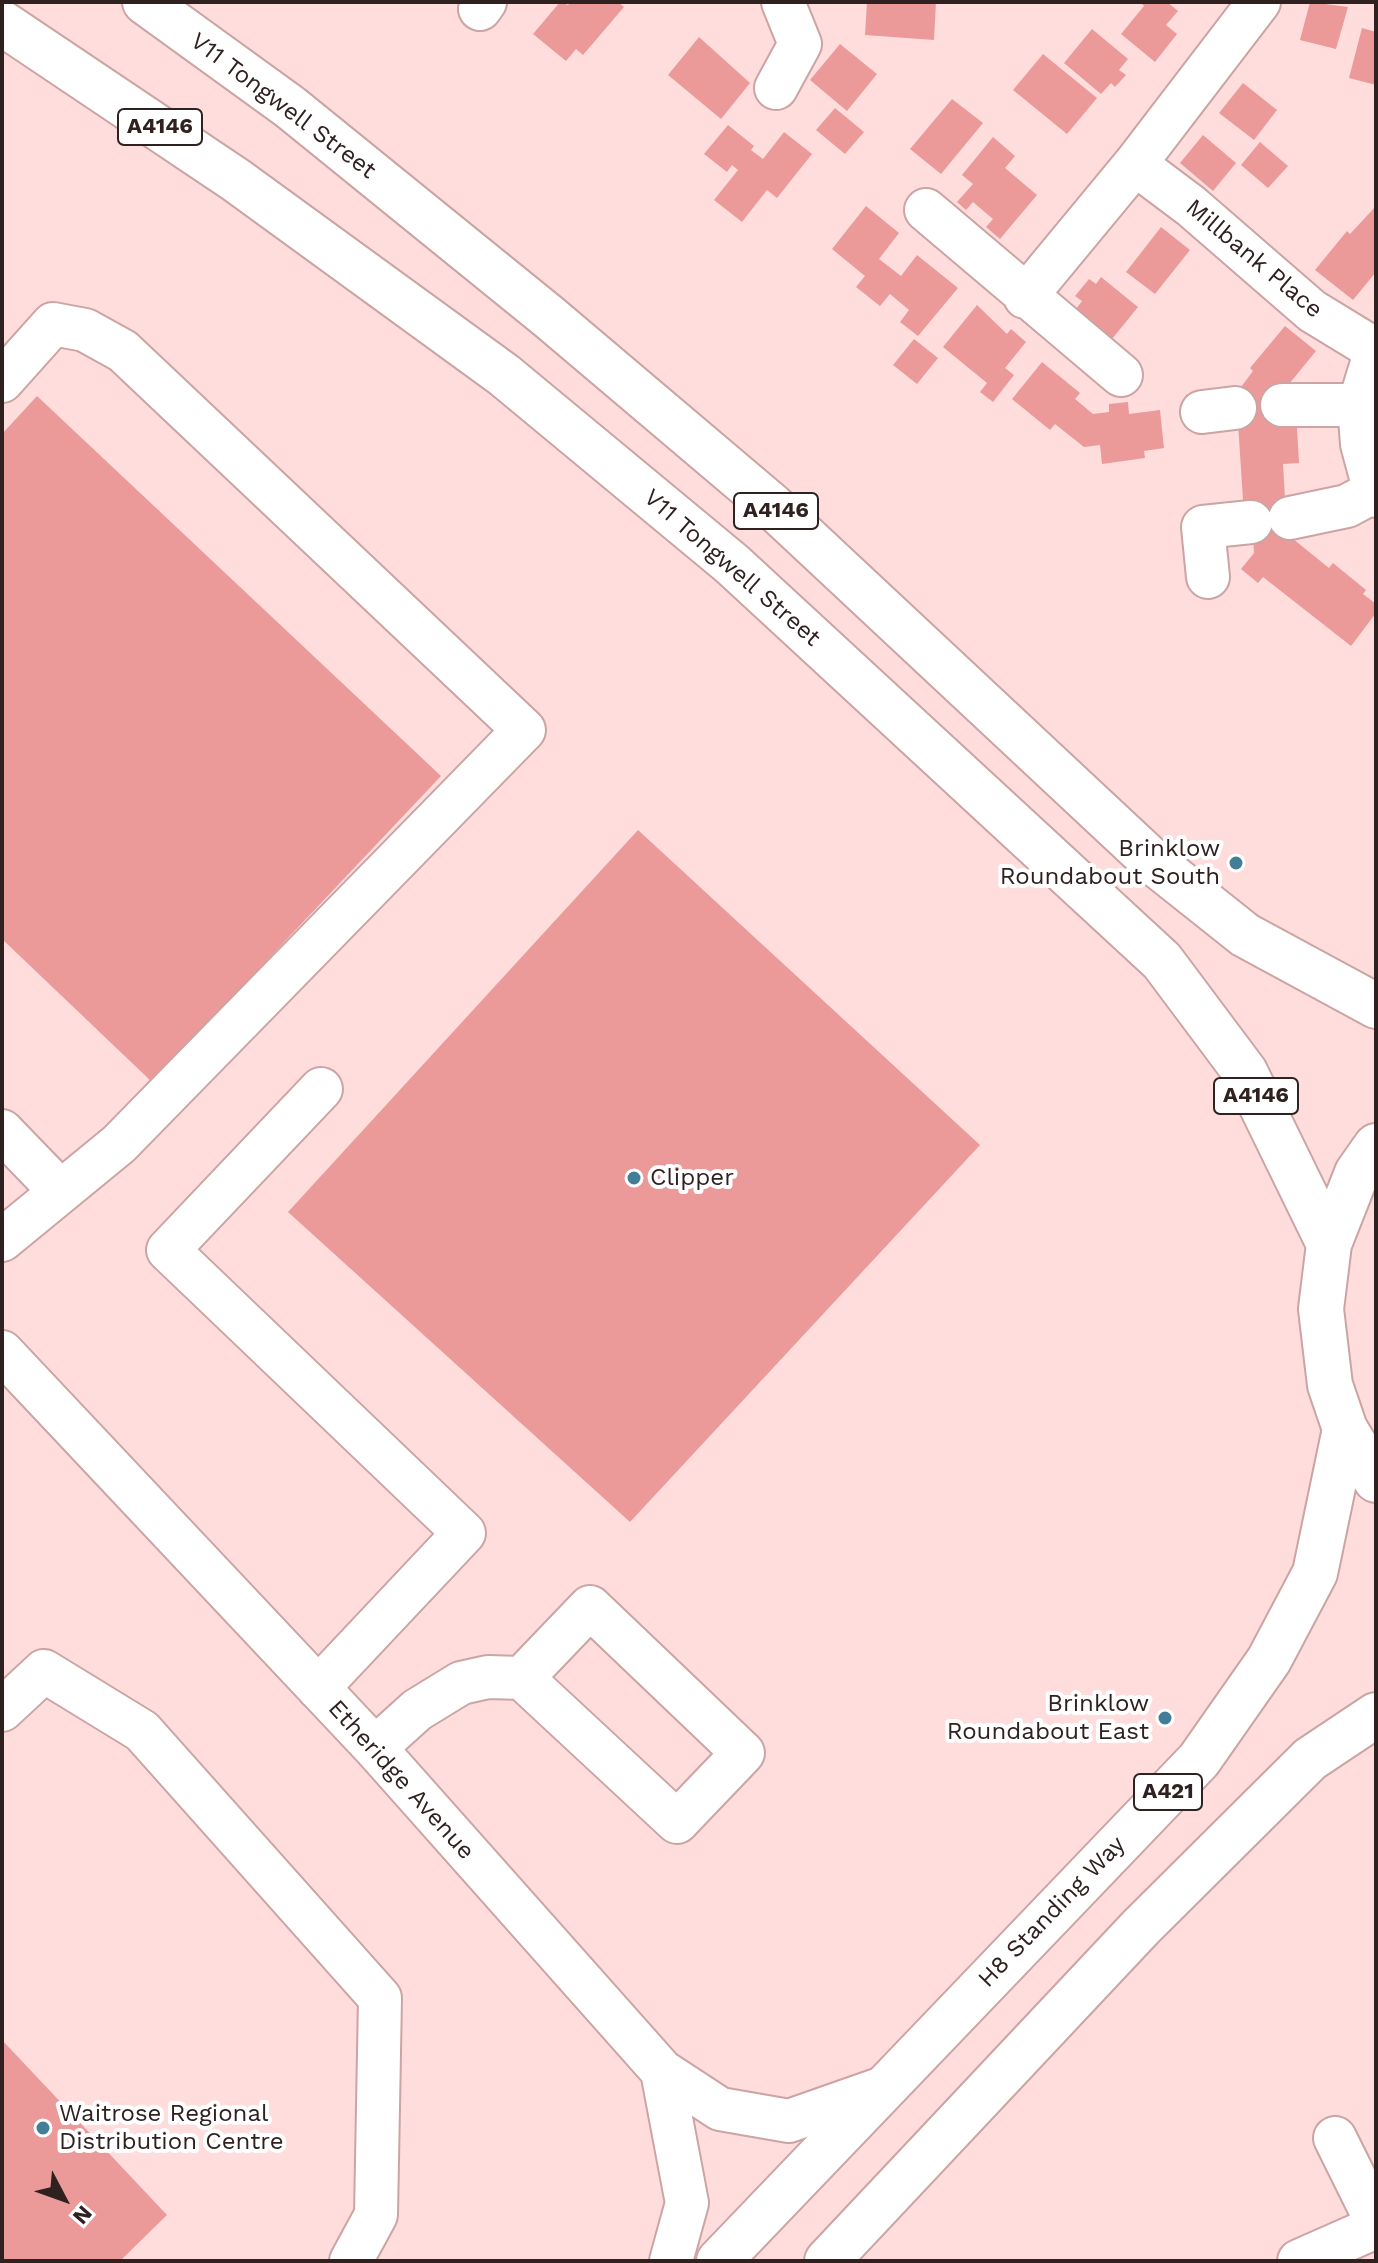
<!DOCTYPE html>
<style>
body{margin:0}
#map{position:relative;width:1378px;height:2263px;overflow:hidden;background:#fedddc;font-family:"Work Sans",sans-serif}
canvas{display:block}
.frame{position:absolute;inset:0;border:4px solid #2f2120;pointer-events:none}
.north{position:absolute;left:24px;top:2159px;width:80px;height:80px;-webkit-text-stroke:6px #fff;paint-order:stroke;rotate:131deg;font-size:22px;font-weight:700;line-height:32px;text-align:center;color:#2f2120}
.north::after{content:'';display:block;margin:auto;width:28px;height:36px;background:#2f2120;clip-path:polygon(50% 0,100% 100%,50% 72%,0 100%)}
</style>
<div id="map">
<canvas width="1378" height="2263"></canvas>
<div class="frame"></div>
<div class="north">N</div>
</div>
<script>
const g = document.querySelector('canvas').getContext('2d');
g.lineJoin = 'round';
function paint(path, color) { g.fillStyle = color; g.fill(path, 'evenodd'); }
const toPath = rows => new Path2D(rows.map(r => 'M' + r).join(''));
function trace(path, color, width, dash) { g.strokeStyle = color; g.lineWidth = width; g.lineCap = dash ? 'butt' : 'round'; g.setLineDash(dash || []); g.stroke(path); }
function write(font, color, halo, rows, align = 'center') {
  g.font = font + ' "Work Sans",sans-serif'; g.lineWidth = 8; g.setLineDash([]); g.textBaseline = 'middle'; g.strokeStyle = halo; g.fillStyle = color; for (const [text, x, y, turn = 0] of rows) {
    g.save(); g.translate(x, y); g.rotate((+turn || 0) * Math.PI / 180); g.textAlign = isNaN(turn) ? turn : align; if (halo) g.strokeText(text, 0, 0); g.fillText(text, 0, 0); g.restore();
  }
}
paint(toPath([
 [560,2,568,5,571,2,618,2,624,7,583,55,576,49,566,61,533,34],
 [867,2,936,2,934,40,865,35],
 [1140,2,1167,2,1178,11,1166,25,1177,34,1155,62,1121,34,1144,6],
 [1310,2,1348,7,1336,49,1300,40],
 [1362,28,1376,32,1376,85,1349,78],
 [1092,29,1128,59,1119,70,1126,75,1115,87,1111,83,1101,94,1064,63],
 [699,37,750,83,721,119,668,75],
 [840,44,877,74,847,111,810,80],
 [1043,54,1097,98,1067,134,1013,90],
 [1243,83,1277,110,1254,140,1219,113],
 [952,99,983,123,941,174,910,149],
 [835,108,864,132,845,154,816,130],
 [728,125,754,146,751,150,763,159,784,132,812,154,777,198,767,190,742,222,714,200,738,170,732,165,727,172,704,154],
 [1203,135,1236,163,1213,191,1180,163],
 [993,137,1015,156,1005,168,1037,195,1000,239,986,227,993,219,973,202,966,210,957,202,973,184,962,175],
 [1260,142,1288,166,1268,188,1241,165],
 [866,206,899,233,879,259,901,276,917,255,958,288,918,336,900,322,909,310,890,294,880,306,856,287,865,276,832,249],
 [1376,206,1376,272,1353,300,1315,270,1347,231,1350,234],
 [1161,227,1190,250,1155,294,1126,272],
 [1101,277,1138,307,1112,339,1076,309,1082,301,1075,296,1089,279,1096,284],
 [977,305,1007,334,1011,329,1026,342,1005,368,1014,375,993,402,980,392,987,383,943,347],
 [1285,326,1316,351,1280,395,1296,411,1299,463,1283,464,1287,534,1329,568,1333,563,1366,590,1363,594,1376,604,1376,613,1351,646,1263,577,1258,583,1241,569,1254,553,1252,515,1244,515,1238,423,1243,423,1241,387,1253,371,1250,368],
 [914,339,938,358,917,384,893,365],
 [1042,362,1080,393,1075,399,1093,414,1109,412,1109,404,1128,402,1129,414,1160,410,1164,448,1144,451,1145,458,1102,464,1100,445,1084,447,1055,424,1050,430,1012,399],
 [37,396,441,776,152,1082,2,939,2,434],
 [638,830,980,1145,630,1522,288,1212],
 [2,2040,167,2215,120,2261,2,2261]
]), '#eb9a99');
const minor = toPath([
 [480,9,485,2],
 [776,88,800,44,783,2],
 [1135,164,1191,206,1312,311,1376,350,1359,405,1362,444,1376,496],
 [926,210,1121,375],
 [1025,297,1135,164,1259,2],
 [2,381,53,324,85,330,123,351,524,730,119,1144,2,1240],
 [1282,405,1359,405],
 [1202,412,1235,408],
 [1290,518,1347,506,1373,492],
 [1208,577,1203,527,1251,522],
 [2,1131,60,1191],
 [2,1352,375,1748,662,2071,687,2203,671,2261],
 [318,1688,464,1533,168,1250,321,1089],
 [2,1710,44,1671,142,1731,380,1998,376,2215,351,2261],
 [375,1748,417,1710,461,1683,488,1677,522,1678,590,1607,743,1753,677,1822,522,1678],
 [662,2071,720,2109,789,2121,883,2088],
 [1335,2138,1376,2221],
 [1299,2261,1376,2227]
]);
const highway = toPath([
 [145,2,290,107,549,317,771,505,1152,861,1245,935,1376,1006],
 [2,23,236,180,504,375,732,564,1162,961,1245,1072,1329,1244],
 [1376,1146,1357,1173,1329,1244,1321,1309,1330,1385,1345,1429,1376,1480],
 [719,2261,1199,1760,1269,1660,1315,1573,1345,1429],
 [827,2261,1141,1927,1310,1759,1376,1715]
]);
trace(minor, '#cba4a3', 46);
trace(highway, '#cba4a3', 48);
trace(minor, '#fff', 42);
trace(highway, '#fff', 44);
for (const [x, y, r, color] of [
 [1236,863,8,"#427e95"],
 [634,1178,8,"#427e95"],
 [1165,1718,8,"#427e95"],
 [43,2128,8,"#427e95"]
]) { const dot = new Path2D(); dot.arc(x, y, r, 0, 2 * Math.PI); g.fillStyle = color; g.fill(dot); trace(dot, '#fff', 3); }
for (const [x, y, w] of [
 [160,127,84],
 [776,511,84],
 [1256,1096,84],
 [1168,1792,68]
]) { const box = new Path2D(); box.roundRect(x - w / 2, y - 18, w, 36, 6); g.fillStyle = '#fff'; g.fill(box); trace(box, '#2f2120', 2); }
write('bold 22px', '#2f2120', null, [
 ["A4146",160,127],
 ["A4146",776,511],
 ["A4146",1256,1096],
 ["A421",1168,1792]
]);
write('24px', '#2f2120', '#fff', [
 ["V11 Tongwell Street",283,106,37],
 ["Millbank Place",1254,259,40],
 ["V11 Tongwell Street",732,568,41],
 ["Etheridge Avenue",401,1780,48],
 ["H8 Standing Way",1052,1912,-46]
]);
write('24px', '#2f2120', '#fff', [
 ["Brinklow",1220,849],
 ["Roundabout South",1220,877],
 ["Clipper",650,1178,"left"],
 ["Brinklow",1149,1704],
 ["Roundabout East",1149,1732],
 ["Waitrose Regional",59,2114,"left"],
 ["Distribution Centre",59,2142,"left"]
], 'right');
</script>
